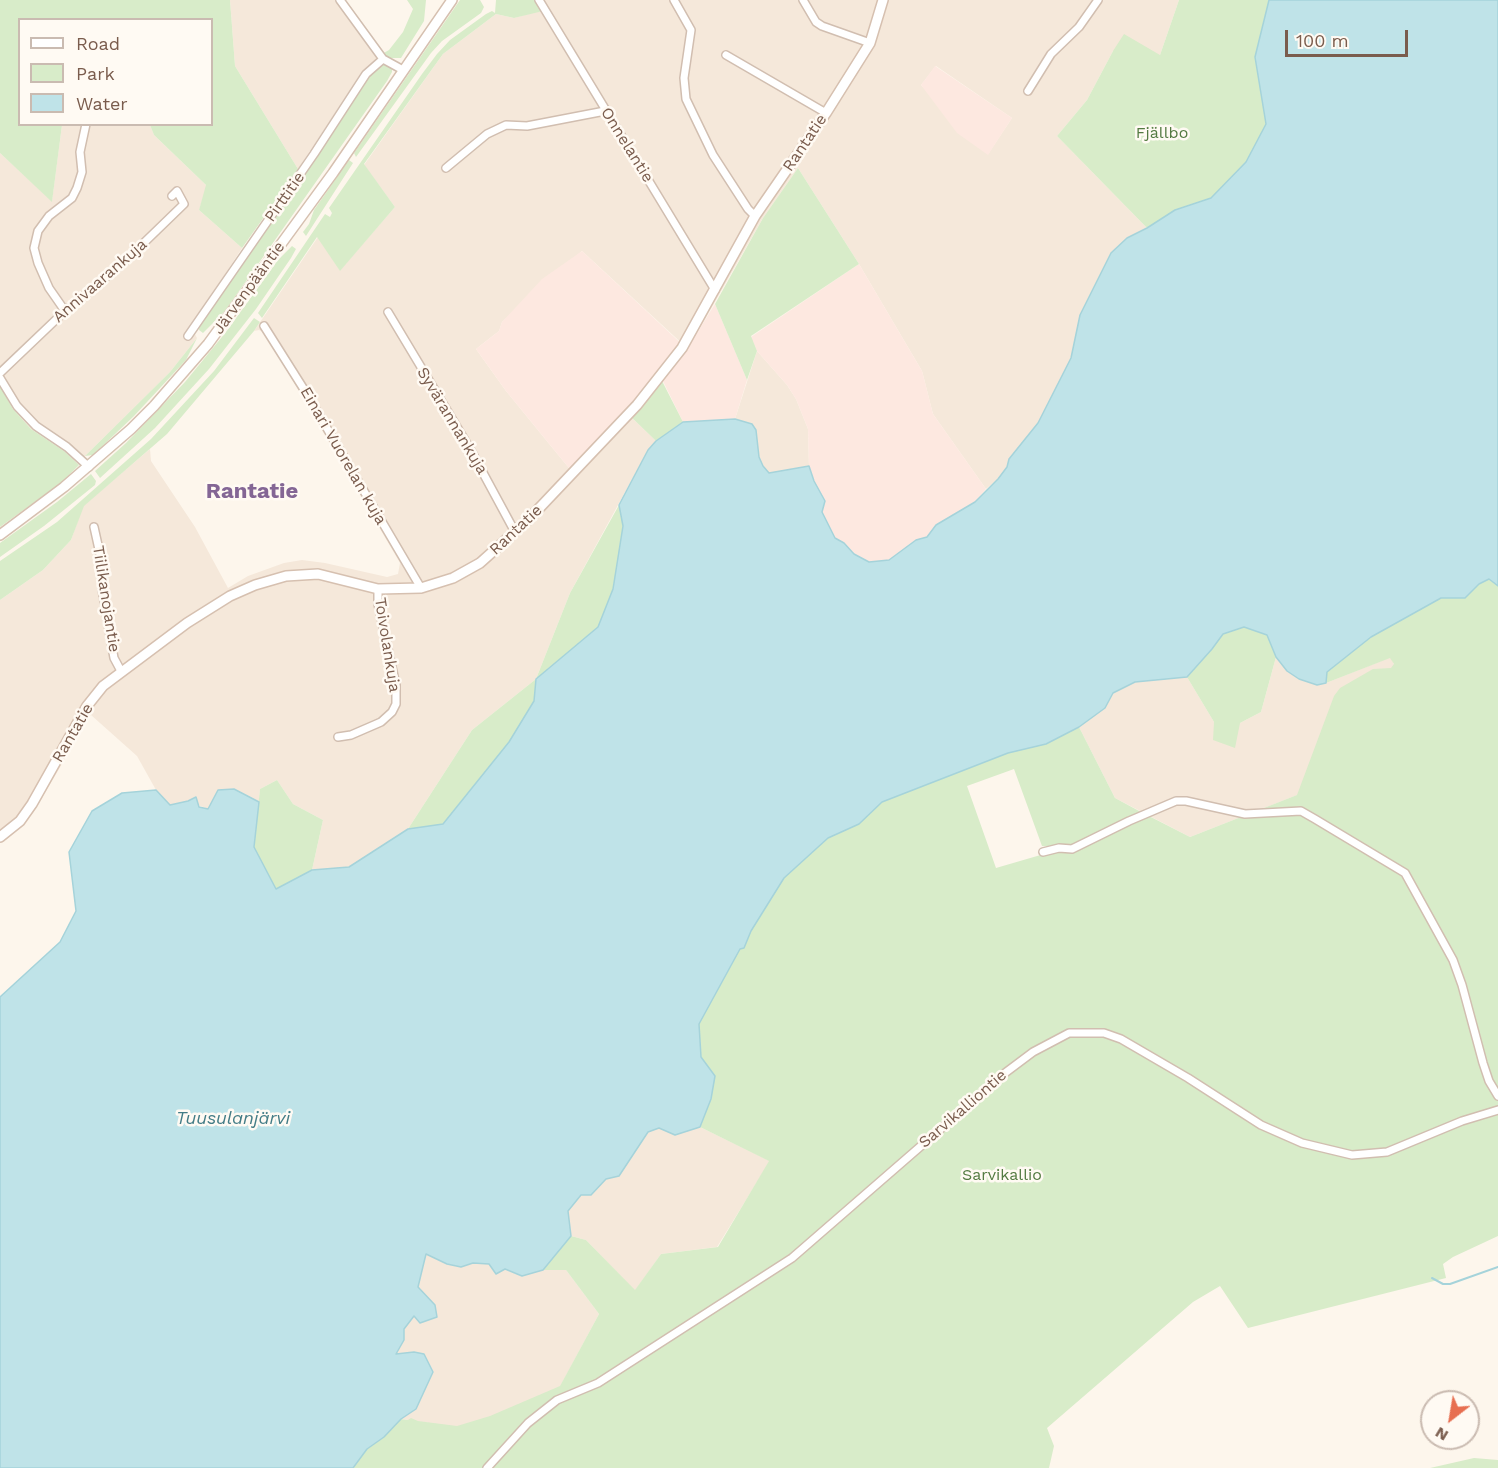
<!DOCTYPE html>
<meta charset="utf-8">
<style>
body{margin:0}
#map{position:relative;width:1498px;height:1468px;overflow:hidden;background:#fdf6ec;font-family:"Work Sans",sans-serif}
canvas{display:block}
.legend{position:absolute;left:18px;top:18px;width:195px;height:108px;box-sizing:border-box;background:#fffaf3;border:2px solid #cabbb1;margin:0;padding:8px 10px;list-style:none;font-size:18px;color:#7a5c4d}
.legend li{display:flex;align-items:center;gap:12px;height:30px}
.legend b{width:30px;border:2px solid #cabbb1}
.north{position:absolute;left:1420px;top:1390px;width:60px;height:60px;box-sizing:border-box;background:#fffaf3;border:2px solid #cabbb1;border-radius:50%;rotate:211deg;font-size:16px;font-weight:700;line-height:24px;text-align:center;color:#7a5c4d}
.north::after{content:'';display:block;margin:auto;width:21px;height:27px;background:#e76f51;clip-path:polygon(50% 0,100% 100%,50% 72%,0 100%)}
.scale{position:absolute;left:1285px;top:30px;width:123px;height:27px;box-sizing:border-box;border:3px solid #7a5c4d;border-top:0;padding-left:8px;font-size:18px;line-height:21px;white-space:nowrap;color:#7a5c4d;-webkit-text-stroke:4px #fffaf3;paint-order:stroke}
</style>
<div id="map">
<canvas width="1498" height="1468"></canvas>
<ul class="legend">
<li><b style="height:8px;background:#fff"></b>Road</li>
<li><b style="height:16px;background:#d8ecc9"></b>Park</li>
<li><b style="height:16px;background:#bfe3e8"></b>Water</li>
</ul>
<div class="north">N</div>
<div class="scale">100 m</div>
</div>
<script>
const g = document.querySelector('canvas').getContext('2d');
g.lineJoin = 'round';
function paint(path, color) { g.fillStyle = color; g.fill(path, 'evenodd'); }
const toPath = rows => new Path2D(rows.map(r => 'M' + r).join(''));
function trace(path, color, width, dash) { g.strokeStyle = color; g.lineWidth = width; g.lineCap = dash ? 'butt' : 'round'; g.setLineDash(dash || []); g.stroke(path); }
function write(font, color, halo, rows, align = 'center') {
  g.font = font + ' "Work Sans",sans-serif'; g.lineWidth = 5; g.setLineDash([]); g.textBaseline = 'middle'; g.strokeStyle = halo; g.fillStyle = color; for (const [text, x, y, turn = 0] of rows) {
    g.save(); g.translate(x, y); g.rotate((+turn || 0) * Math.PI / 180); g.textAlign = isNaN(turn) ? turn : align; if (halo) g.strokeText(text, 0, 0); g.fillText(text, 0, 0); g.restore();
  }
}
paint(toPath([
 [230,0,346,0,384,52,363,71,298,169,235,66],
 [535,0,1179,0,1160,55,1113,51,1087,100,1057,136,1147,228,1127,238,1080,315,1071,358,1038,423,1009,459,1007,467,998,479,986,489,933,414,922,371,859,264,798,168,763,218,688,349,582,251,502,322,499,331,476,349,506,391,573,473,628,414,656,441,648,450,570,593,536,679,472,730,408,829,349,867,312,870,323,820,293,804,277,780,260,789,259,802,234,789,208,809,188,801,170,806,156,790,137,756,91,715,33,813,7,839,0,842,0,600,43,570,71,540,83,506,150,449,151,461,195,527,228,588,248,576,284,563,302,560,325,563,387,577,398,574,400,563,265,333,259,330,254,331,318,237,340,270,395,207,364,165,443,54,496,14,514,18,542,10],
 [936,66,1012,118,988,154,921,85],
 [62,125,150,125,154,135,207,186,199,210,242,248,191,327,197,338,170,372,78,463,64,451,31,429,13,409,0,386,0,153,52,201],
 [757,351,787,385,796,399,808,429,809,466,769,473,763,466,759,457,756,430,752,424,735,419],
 [1276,657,1287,671,1326,683,1391,657,1398,674,1300,794,1190,837,1115,798,1079,727,1105,708,1113,693,1135,682,1187,677,1214,722,1240,723,1261,712],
 [700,1127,770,1161,717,1247,661,1254,635,1291,586,1240,571,1236,567,1211,581,1195,591,1195,606,1179,619,1176,648,1132,659,1128,675,1135],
 [426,1253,447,1264,489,1264,522,1276,543,1270,566,1270,599,1314,555,1396,457,1427,401,1419,416,1409,395,1354,404,1340,404,1329,414,1315,435,1305,418,1287]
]), '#f5e8da');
paint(toPath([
 [935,66,1012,118,988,155,957,133,921,85],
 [582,251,687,349,715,304,747,380,735,419,683,422,662,379,573,473,506,391,476,349,499,331,502,322,542,279],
 [859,264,922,371,933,414,986,489,975,502,936,525,927,537,916,540,889,560,869,562,854,554,844,543,835,538,822,512,825,501,813,481,809,466,808,429,796,399,787,385,757,351,751,337]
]), '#fde8e0');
paint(toPath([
 [0,0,230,0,235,66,298,169,242,248,199,210,206,185,154,135,150,125,212,124,212,20,20,20,20,124,62,125,52,202,0,153],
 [407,0,426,0,424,21,401,58,390,58,382,54,389,50,403,32,413,9],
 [460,0,480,0,484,7,481,13,442,41,431,53,356,157,354,153],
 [496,0,535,0,543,11,514,18,496,14,443,54,364,164,395,207,340,271,317,237,262,318,258,313,325,214,330,217,332,213,329,208,422,74,437,54,450,40,486,14,492,11,495,13],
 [1179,0,1269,0,1255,57,1266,124,1246,162,1211,198,1175,210,1147,228,1057,136,1087,100,1113,51,1124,34,1160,55],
 [382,63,389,64,392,68,392,72,387,81,225,311,203,333,199,330,199,324,211,304,296,187,373,70],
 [349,160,353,163,306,236,303,232,309,224,314,210],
 [798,168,859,264,751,336,757,351,747,380,715,304,763,218],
 [292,246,296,249,291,258,256,309,209,369,155,428,100,478,95,471,126,443,185,382,226,332,278,260],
 [254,318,260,322,254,331,167,434,84,506,71,540,43,570,0,600,0,561,57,522,151,439,214,371],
 [197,338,186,360,134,416,93,455,85,456,170,372],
 [661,379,683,422,656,441,628,414],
 [0,386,13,409,31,429,64,451,79,465,61,483,0,527],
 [91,474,96,481,95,485,44,526,0,557,0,543,57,502],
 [619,505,623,526,613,589,598,627,536,679,534,701,509,742,443,824,408,829,472,730,536,679,570,593],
 [1489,579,1498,586,1498,1236,1453,1257,1443,1264,1446,1278,1248,1328,1220,1286,1193,1302,1047,1428,1054,1446,1049,1468,353,1468,367,1449,384,1437,401,1419,408,1420,411,1418,418,1421,457,1426,490,1416,560,1386,599,1314,566,1270,543,1270,571,1236,586,1240,635,1290,661,1254,718,1247,769,1161,700,1127,711,1099,711,1071,701,1057,699,1024,740,949,744,948,751,931,784,878,828,838,859,824,882,802,1008,753,1046,744,1079,727,1115,798,1141,812,1072,847,1042,846,1014,769,967,786,996,868,1044,854,1073,851,1147,815,1190,837,1297,795,1334,696,1340,688,1373,669,1391,668,1394,664,1390,658,1326,683,1327,672,1371,637,1441,598,1465,598,1479,584],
 [1244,627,1267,635,1276,657,1261,712,1240,723,1235,748,1213,740,1214,722,1187,677,1212,649,1223,634],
 [277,780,293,804,323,820,312,870,276,890,254,847,260,789],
 [1474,1458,1498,1460,1498,1468,1430,1468]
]), '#d8ecc9');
const water = toPath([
 [1269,0,1498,0,1498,586,1489,579,1479,584,1465,598,1441,598,1371,637,1327,672,1326,683,1317,685,1299,679,1287,671,1276,657,1267,635,1244,627,1223,634,1212,649,1187,677,1135,682,1113,693,1105,708,1079,727,1046,744,1008,753,882,802,859,824,828,838,784,878,751,931,744,948,740,949,699,1024,701,1057,715,1076,711,1099,700,1127,675,1135,659,1128,648,1132,619,1176,606,1179,591,1195,581,1195,568,1211,571,1236,543,1270,522,1276,505,1269,496,1274,489,1264,473,1263,461,1267,447,1264,426,1254,418,1287,435,1305,437,1317,420,1323,414,1316,404,1329,404,1340,396,1354,414,1352,424,1354,433,1372,416,1409,401,1419,384,1437,367,1449,353,1468,0,1468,0,997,60,942,76,911,69,852,92,811,122,793,156,790,170,805,188,801,196,797,199,807,208,809,218,790,234,789,259,802,254,847,276,889,312,870,349,867,408,829,443,824,509,742,534,701,536,679,598,627,613,589,623,526,619,505,648,450,656,441,683,422,735,419,752,424,756,430,759,457,763,466,769,473,809,466,814,481,825,501,822,512,835,538,844,543,854,554,869,562,889,560,916,540,927,537,936,525,975,502,998,479,1007,467,1009,459,1038,423,1071,358,1080,315,1111,253,1127,238,1147,228,1175,210,1211,198,1246,162,1266,124,1255,57,1269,0]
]);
paint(water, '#bfe3e8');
trace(water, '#a5d3da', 1.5);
trace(toPath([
 [1432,1278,1443,1284,1450,1284,1498,1267]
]), '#a5d3da', 2);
const street = toPath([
 [340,0,383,59,403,70],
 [539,0,715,290],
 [674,0,691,30,684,78,686,99,713,155,748,209,755,216],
 [803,0,816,22,822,26,870,43],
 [726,55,826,113],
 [1028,91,1051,54,1079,27,1098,0],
 [446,168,487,134,506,125,527,126,605,111],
 [65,311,49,288,38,263,34,248,38,231,49,216,72,198,77,188,82,172,80,152,86,124],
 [388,312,469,447,515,532],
 [264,326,305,391,421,588],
 [188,336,314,154,366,74,383,59],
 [0,373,65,311,121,265,184,204,177,191,172,196],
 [0,378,17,406,36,426,67,447,89,467],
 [94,527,102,563,102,589,114,658,121,671],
 [338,737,351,735,381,722,392,712,396,704,396,685,378,604,378,589],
 [1043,852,1059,848,1072,849,1129,821,1176,801,1186,801,1245,814,1301,811,1315,819,1405,873,1453,960,1462,985,1483,1063,1489,1081,1498,1096],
 [487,1468,528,1423,557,1400,598,1383,792,1258,1005,1073,1033,1052,1069,1033,1104,1033,1121,1039,1188,1078,1261,1125,1302,1143,1352,1155,1387,1152,1462,1121,1498,1110]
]);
const secondary = toPath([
 [0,535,64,487,131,429,154,406,208,344,333,173,452,0],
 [0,837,20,821,32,804,87,706,103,686,187,623,230,596,255,585,286,576,318,574,378,589,421,588,453,578,480,563,528,520,637,405,682,348,755,216,826,113,870,43,883,0]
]);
trace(street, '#d1beb0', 10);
trace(secondary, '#d6c0b0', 12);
trace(street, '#fff', 7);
trace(secondary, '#fff', 9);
write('16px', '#537a41', '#fffaf3', [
 ["Fjällbo",1162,133],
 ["Sarvikallio",1002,1175]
]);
write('16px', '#7a5c4d', '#fffaf3', [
 ["Rantatie",805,143,-56],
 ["Onnelantie",627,145,58],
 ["Pirttitie",285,197,-55],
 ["Annivaarankuja",100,281,-41],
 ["Järvenpääntie",249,288,-54],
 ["Syvärannankuja",452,421,59],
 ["Einari Vuorelan kuja",343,456,60],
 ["Rantatie",516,530,-43],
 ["Tiilikanojantie",106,599,81],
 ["Toivolankuja",387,645,81],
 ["Rantatie",73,733,-60],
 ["Sarvikalliontie",963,1109,-41]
]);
write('italic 18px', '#437c86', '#fffaf3', [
 ["Tuusulanjärvi",233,1119]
]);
write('bold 22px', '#846695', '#fffaf3', [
 ["Rantatie",252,492]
]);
</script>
